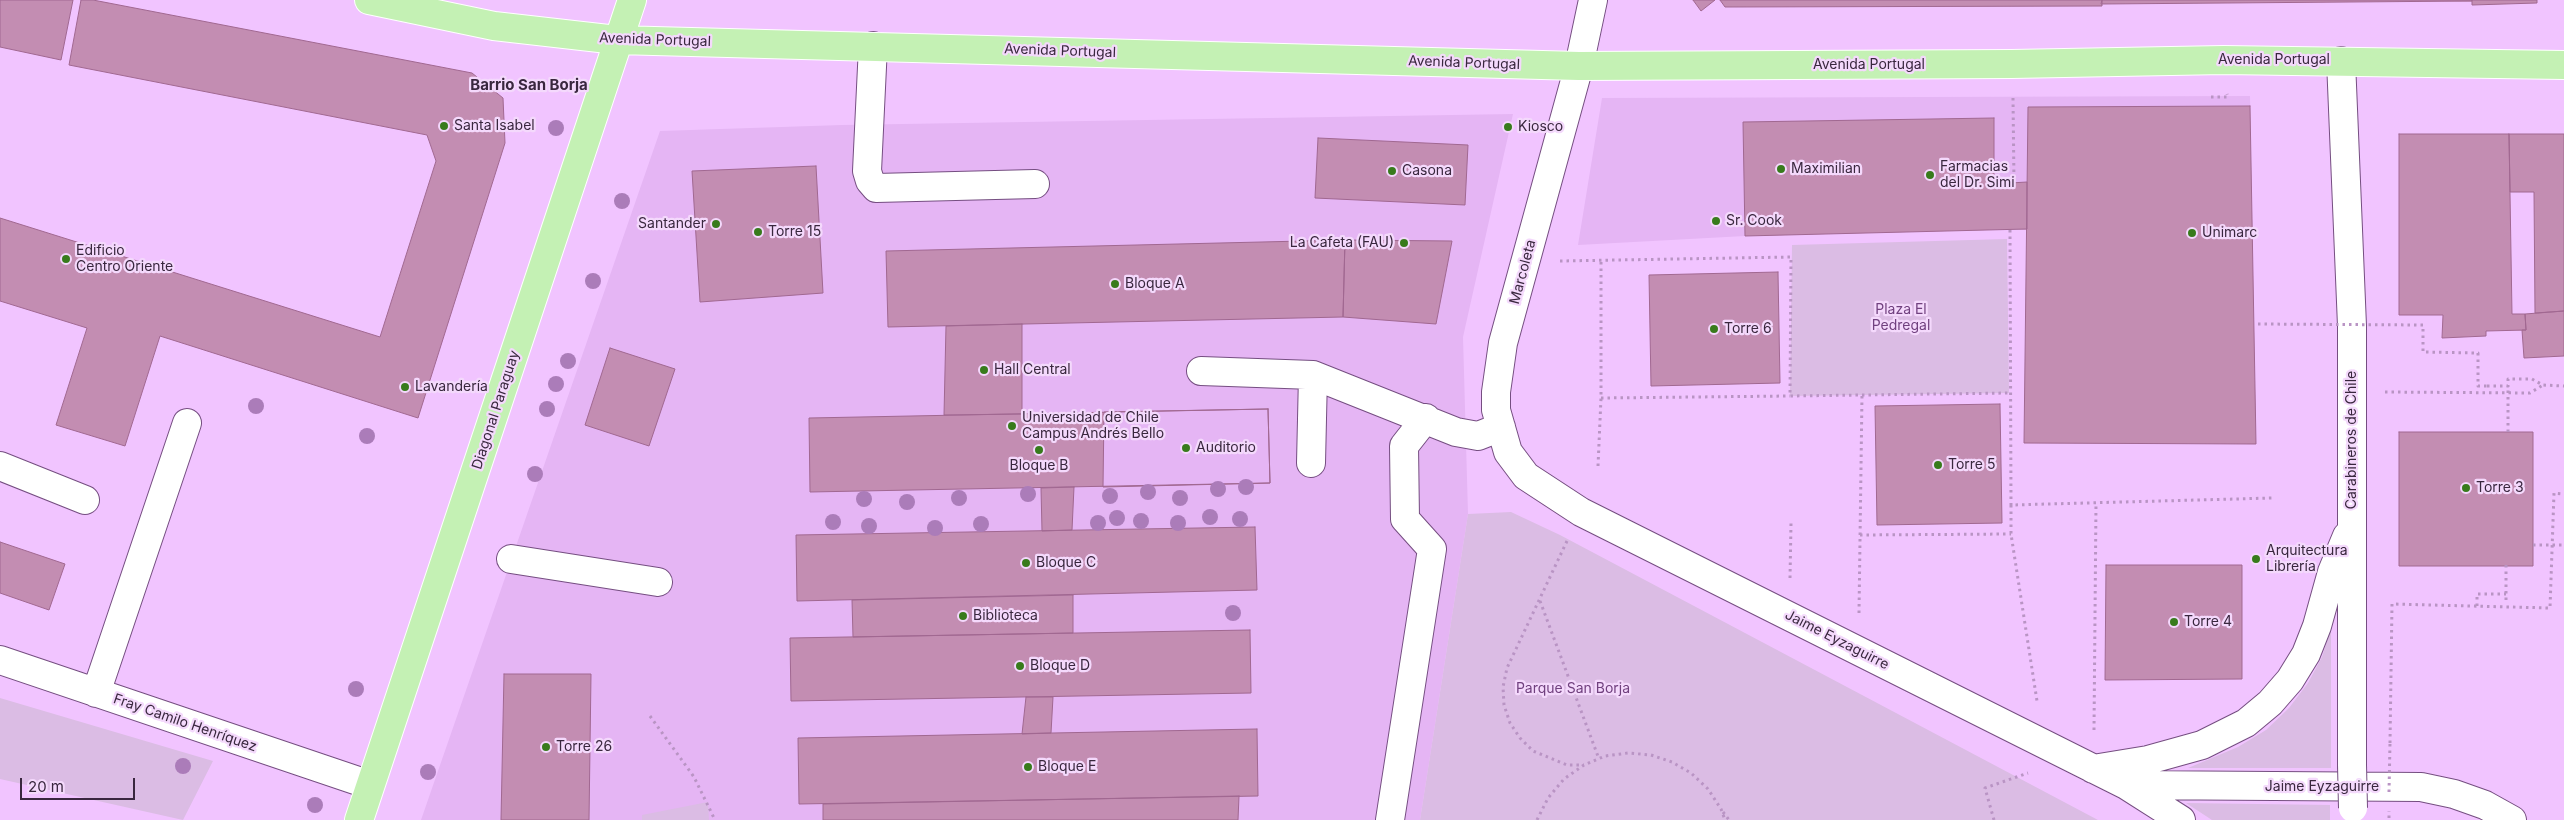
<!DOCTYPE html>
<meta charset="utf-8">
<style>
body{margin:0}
#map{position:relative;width:2564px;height:820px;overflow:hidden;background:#f1c4ff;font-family:Inter,sans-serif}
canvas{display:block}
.scale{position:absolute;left:20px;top:778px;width:115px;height:22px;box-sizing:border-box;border:2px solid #39273e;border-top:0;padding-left:6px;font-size:15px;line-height:18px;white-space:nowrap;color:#39273e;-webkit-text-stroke:4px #f4d9fc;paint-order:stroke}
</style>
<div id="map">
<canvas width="2564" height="820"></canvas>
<div class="scale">20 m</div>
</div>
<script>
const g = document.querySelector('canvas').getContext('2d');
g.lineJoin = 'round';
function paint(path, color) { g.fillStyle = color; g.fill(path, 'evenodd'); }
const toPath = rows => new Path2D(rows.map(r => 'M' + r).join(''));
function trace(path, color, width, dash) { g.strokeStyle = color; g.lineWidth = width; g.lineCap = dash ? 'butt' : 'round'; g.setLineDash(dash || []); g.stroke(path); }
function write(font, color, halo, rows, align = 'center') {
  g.font = font + ' Inter,sans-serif'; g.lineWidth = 4.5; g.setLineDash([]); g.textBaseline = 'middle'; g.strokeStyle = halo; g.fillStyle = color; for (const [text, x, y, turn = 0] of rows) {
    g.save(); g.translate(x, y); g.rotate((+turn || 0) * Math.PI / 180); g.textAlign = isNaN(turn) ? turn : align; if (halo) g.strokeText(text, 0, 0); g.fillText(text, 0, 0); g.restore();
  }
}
paint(toPath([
 [2250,96,2256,444,2027,229,1745,236,1578,245,1602,98],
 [1513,114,1463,337,1468,514,1420,820,421,820,660,131,842,125]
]), '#e5b5f4');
paint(toPath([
 [2007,239,2009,393,1790,396,1792,245],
 [1511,512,1560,535,2098,820,1420,820,1468,514],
 [2331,628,2331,768,2188,768,2238,747,2266,730,2289,708,2308,683,2322,657],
 [0,698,213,761,183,820,0,779],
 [708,802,709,820,642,820,642,815],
 [2186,803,2330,805,2330,820,2212,820]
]), '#dbbce4');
const building = toPath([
 [0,0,73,0,61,60,0,47,0,0],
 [81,0,93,0,472,73,503,98,505,143,418,418,160,336,125,446,56,425,87,328,0,301,0,218,380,337,436,161,427,135,69,65,81,0],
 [1693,0,1715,0,1701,11,1693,0],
 [1720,0,2102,0,2102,6,1725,7,1720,0],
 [2102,0,2472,0,2472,1,2101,4,2102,0],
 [2472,0,2537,0,2537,3,2472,5,2472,0],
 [2250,106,2256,444,2024,443,2028,107,2250,106],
 [1994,118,1994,184,2027,182,2027,229,1745,236,1743,122,1994,118],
 [2399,134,2509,134,2512,314,2525,314,2526,330,2486,331,2486,336,2442,338,2443,315,2399,315,2399,134],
 [2509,134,2564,134,2564,311,2535,313,2534,192,2510,192,2509,134],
 [1318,138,1468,145,1465,205,1315,198,1318,138],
 [816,166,823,293,700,302,692,171,816,166],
 [1345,240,1343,317,888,327,886,251,1345,240],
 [1345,240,1452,241,1436,324,1343,317,1345,240],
 [1778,272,1780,383,1651,386,1649,275,1778,272],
 [2564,311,2564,356,2524,358,2522,330,2526,330,2525,314,2564,311],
 [1022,324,1022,414,944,415,946,326,1022,324],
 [610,348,675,369,649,446,585,425,610,348],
 [2000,404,2002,523,1877,525,1875,406,2000,404],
 [1268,409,1270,483,810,492,809,418,1268,409],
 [1268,409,1270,483,1103,487,1104,412,1268,409],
 [2399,432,2533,432,2533,566,2399,566,2399,432],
 [1074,487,1072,530,1042,531,1041,488,1074,487],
 [1255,527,1257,590,797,601,796,535,1255,527],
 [0,542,65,564,49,610,0,593,0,542],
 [2106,565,2242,565,2242,679,2105,680,2106,565],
 [1073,595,1073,633,853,637,852,600,1073,595],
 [1250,630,1251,693,791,701,790,638,1250,630],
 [504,674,591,674,589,820,501,820,504,674],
 [1026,697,1053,697,1051,733,1022,734,1026,697],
 [1257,729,1258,796,799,804,798,738,1257,729],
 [1239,796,1238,820,823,820,823,804,1239,796]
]);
paint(building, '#c38db2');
trace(building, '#a16891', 1);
const minor = toPath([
 [1593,0,1579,66,1503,343,1496,392,1496,410,1508,452,1526,476,1581,512,2126,785,2181,820],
 [873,46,867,171,870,181,876,188,1035,184],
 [2341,61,2352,326,2352,765],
 [1201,371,1313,375,1456,432,1478,436,1501,427],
 [1311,463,1313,375],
 [0,466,85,500],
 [511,559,658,582],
 [0,660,370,785],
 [96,693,187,423],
 [2093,769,2148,760,2202,745,2246,723,2270,703,2290,680,2306,654,2317,626,2332,572,2347,536],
 [2127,785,2421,787,2454,794,2485,805,2512,820],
 [1390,820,1432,549,1405,519,1404,446,1426,418]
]);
const major = toPath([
 [369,0,494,26,617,40,1579,66,2011,64,2224,60,2564,65],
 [359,820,632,0]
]);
trace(minor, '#754e81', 30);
trace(major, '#fff', 30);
trace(toPath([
 [2211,97,2228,97,2227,94],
 [2013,98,2014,183],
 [2010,230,2011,505,2272,498],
 [1560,261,1791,257,1790,396,2009,393],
 [2487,386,2508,386,2508,379,2532,379,2543,385,2564,386],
 [2385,392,2530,393,2543,385],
 [1601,398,1790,396],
 [1598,466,1601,398,1601,261],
 [2011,505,2011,534,2037,701],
 [1860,535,2011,534],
 [1567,541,1507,668,1503,687,1504,705,1510,723,1520,738,1533,751,1567,765,1584,765],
 [2506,565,2506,602],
 [1790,578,1791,523],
 [1540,601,1599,759],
 [2477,606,2477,594,2506,594],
 [1859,613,1862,395],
 [650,716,694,777,715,820],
 [2094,730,2096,503],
 [2390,743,2392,604,2550,608,2554,493,2564,494],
 [1723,812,1729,820],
 [1537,820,1548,798,1564,779,1584,765,1605,756,1628,753,1651,755,1672,762,1691,773,1708,789,1721,809,1725,820],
 [1994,820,1985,788,2028,773]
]), '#b994c4', 3, [2.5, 4]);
trace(minor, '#fff', 28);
trace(major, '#c4f1b4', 28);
const minorBridge = toPath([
 [2352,765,2353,808]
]);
trace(minorBridge, '#754e81', 30, []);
trace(toPath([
 [2258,324,2423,325,2423,352,2478,353,2478,386,2487,386],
 [2508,432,2508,386],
 [2533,545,2564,545],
 [2389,792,2390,743],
 [2389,818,2389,811]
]), '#b994c4', 3, [2.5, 4]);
trace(minorBridge, '#fff', 28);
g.fillStyle = '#ab7cb9';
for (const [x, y] of [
 [556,128],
 [622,201],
 [593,281],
 [568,361],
 [556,384],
 [256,406],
 [547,409],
 [367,436],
 [535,474],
 [1246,487],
 [1218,489],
 [1148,492],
 [1028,494],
 [1110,496],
 [959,498],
 [1180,498],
 [864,499],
 [907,502],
 [1210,517],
 [1117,518],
 [1240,519],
 [1141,521],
 [833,522],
 [1098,523],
 [1178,523],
 [981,524],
 [869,526],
 [935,528],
 [1233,613],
 [356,689],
 [183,766],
 [428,772],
 [315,805]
]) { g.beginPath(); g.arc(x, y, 8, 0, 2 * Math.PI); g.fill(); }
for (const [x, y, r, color] of [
 [444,126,5,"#387b1c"],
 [1508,127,5,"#387b1c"],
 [1781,169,5,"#387b1c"],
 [1392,171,5,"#387b1c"],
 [1930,175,5,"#387b1c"],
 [1716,221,5,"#387b1c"],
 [716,224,5,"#387b1c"],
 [758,232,5,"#387b1c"],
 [2192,233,5,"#387b1c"],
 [1404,243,5,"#387b1c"],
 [66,259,5,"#387b1c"],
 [1115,284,5,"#387b1c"],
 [1714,329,5,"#387b1c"],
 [984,370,5,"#387b1c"],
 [405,387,5,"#387b1c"],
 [1012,426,5,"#387b1c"],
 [1186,448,5,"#387b1c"],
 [1039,450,5,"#387b1c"],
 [1938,465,5,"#387b1c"],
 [2466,488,5,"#387b1c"],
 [2256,559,5,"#387b1c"],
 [1026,563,5,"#387b1c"],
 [963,616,5,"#387b1c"],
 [2174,622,5,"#387b1c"],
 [1020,666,5,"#387b1c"],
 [546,747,5,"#387b1c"],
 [1028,767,5,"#387b1c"]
]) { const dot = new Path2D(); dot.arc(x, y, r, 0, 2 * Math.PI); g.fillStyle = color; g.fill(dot); trace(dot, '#f4d9fc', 2); }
write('14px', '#39273e', '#f4d9fc', [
 ["Avenida Portugal",655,40,2],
 ["Avenida Portugal",1060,51,2],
 ["Avenida Portugal",2274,60],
 ["Avenida Portugal",1464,63,2],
 ["Avenida Portugal",1869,65],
 ["Marcoleta",1523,272,-75],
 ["Diagonal Paraguay",496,410,-72],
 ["Carabineros de Chile",2352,440,-90],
 ["Jaime Eyzaguirre",1837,640,27],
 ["Fray Camilo Henríquez",185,723,19],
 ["Jaime Eyzaguirre",2322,787]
]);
write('14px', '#39273e', '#f4d9fc', [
 ["Santa Isabel",454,126],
 ["Kiosco",1518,127],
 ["Farmacias",1940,167],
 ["del Dr. Simi",1940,183],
 ["Maximilian",1791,169],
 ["Casona",1402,171],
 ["Sr. Cook",1726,221],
 ["Santander",706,224,"right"],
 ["Torre 15",768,232],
 ["Unimarc",2202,233],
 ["La Cafeta (FAU)",1394,243,"right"],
 ["Edificio",76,251],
 ["Centro Oriente",76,267],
 ["Bloque A",1125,284],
 ["Torre 6",1724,329],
 ["Hall Central",994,370],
 ["Lavandería",415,387],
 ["Universidad de Chile",1022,418],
 ["Campus Andrés Bello",1022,434],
 ["Auditorio",1196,448],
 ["Torre 5",1948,465],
 ["Bloque B",1039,466,"center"],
 ["Torre 3",2476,488],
 ["Arquitectura",2266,551],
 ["Librería",2266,567],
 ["Bloque C",1036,563],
 ["Biblioteca",973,616],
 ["Torre 4",2184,622],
 ["Bloque D",1030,666],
 ["Torre 26",556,747],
 ["Bloque E",1038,767]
], 'left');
write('14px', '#71417f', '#f4d9fc', [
 ["Plaza El",1901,310],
 ["Pedregal",1901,326],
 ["Parque San Borja",1573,689]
]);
write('bold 15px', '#39273e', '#f4d9fc', [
 ["Barrio San Borja",529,85]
]);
</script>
